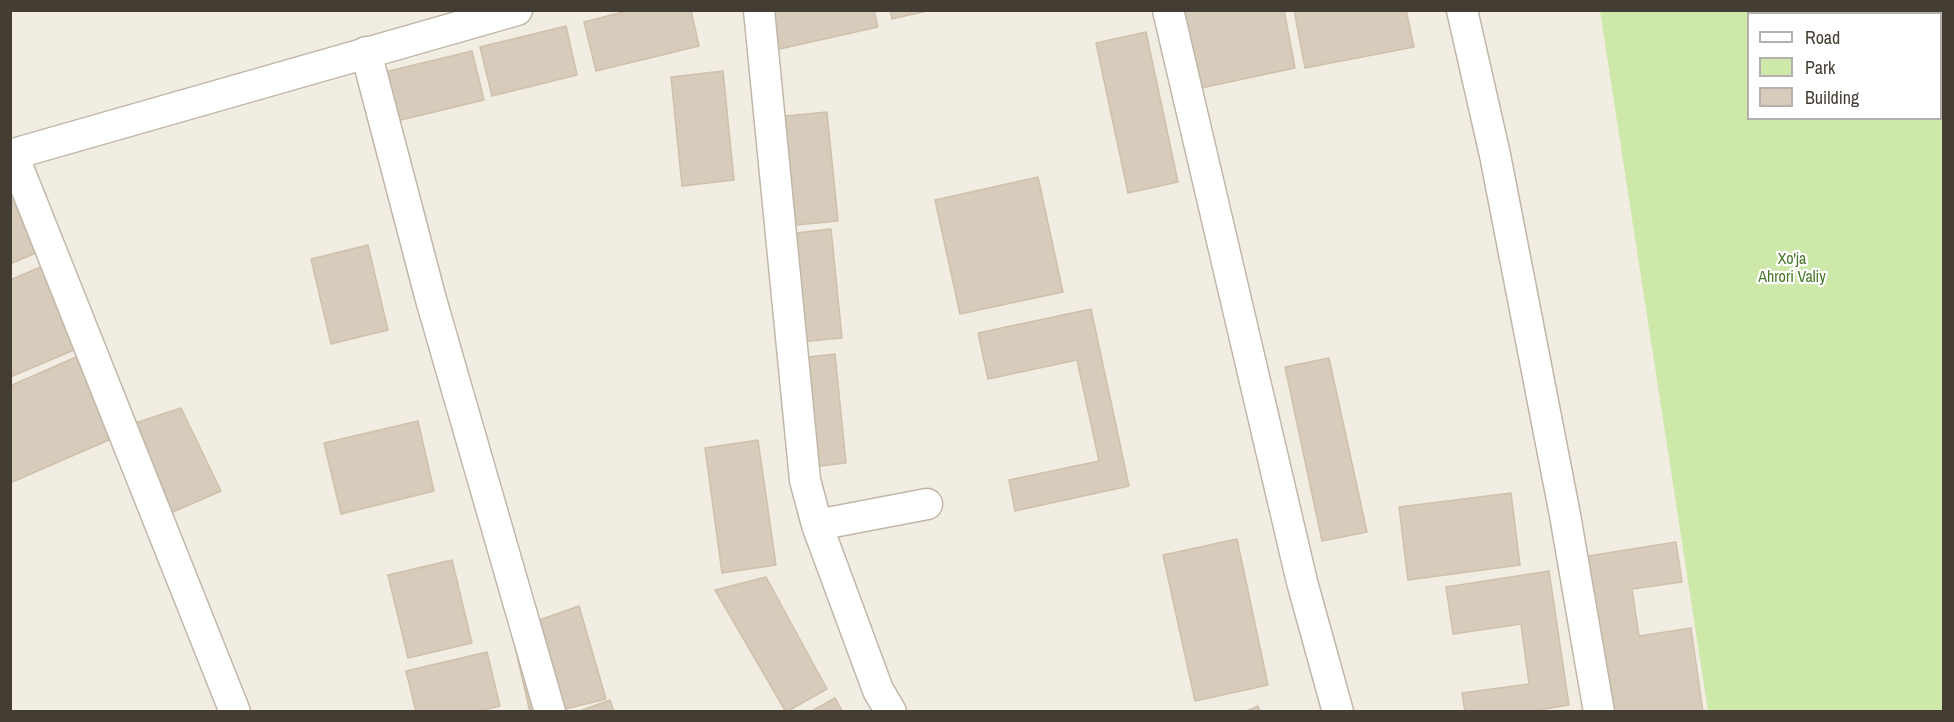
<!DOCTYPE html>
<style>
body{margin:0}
#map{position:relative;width:1954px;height:722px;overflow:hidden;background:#f2ede3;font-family:"Archivo Narrow",sans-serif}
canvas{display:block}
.frame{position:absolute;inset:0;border:12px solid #443d33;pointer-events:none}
.legend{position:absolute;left:1747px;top:12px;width:195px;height:108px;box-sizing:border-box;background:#fff;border:2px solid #b4b1ad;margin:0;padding:8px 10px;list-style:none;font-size:18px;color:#443d33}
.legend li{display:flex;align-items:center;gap:12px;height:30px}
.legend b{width:30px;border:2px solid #b4b1ad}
</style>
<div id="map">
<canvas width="1954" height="722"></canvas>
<div class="frame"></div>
<ul class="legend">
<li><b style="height:8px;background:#fff"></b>Road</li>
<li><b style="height:16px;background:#cee8aa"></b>Park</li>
<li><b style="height:16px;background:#d7cbbb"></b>Building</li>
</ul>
</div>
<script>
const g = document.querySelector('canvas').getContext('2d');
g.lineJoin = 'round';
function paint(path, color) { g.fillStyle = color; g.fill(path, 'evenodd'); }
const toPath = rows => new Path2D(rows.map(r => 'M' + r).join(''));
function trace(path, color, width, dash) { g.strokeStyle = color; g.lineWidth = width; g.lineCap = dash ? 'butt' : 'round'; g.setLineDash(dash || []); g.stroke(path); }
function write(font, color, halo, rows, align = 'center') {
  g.font = font + ' "Archivo Narrow",sans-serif'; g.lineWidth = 4.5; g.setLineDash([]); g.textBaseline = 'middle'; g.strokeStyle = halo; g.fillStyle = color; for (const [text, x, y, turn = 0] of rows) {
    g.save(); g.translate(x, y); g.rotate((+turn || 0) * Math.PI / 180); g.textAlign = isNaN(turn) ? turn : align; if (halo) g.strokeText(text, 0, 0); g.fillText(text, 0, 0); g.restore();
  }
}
paint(toPath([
 [1600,11,1943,11,1943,711,1708,711],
 [1748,14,1940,14,1940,118,1748,118]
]), '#cee8aa');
const building = toPath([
 [631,10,691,10,699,46,596,71,584,22,631,10],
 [757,10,874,10,878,27,766,52,757,10],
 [890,10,931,10,892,19,890,10],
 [1172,10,1284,10,1295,68,1187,91,1172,10],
 [1294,10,1406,10,1414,47,1305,68,1294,10],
 [566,26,577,75,492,96,480,47,566,26],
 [1146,32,1178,182,1128,193,1096,43,1146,32],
 [472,51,484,100,380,125,368,76,472,51],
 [723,71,734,180,682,186,671,77,723,71],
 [827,112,838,221,786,226,775,117,827,112],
 [10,174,43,250,10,264,10,174],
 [1038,177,1063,292,960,314,935,200,1038,177],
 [831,229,842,338,789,343,778,235,831,229],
 [368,245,388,330,331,344,311,259,368,245],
 [45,265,81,347,10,377,10,280,45,265],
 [1091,309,1129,486,1015,511,1009,480,1099,461,1077,360,988,379,978,333,1091,309],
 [83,354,118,436,10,483,10,386,83,354],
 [835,354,846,463,794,469,783,360,835,354],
 [1329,358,1367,532,1322,541,1285,367,1329,358],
 [181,408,221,491,166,515,126,426,181,408],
 [418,421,434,491,341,514,324,443,418,421],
 [758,440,776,565,722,573,705,448,758,440],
 [1511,493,1520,565,1408,580,1399,507,1511,493],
 [1237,539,1268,685,1195,701,1163,555,1237,539],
 [1676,542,1682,582,1632,589,1639,636,1691,628,1703,712,1611,712,1588,556,1676,542],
 [452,560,472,643,408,658,388,575,452,560],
 [1549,571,1569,705,1527,712,1465,712,1462,693,1529,684,1521,624,1453,634,1446,587,1549,571],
 [766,577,827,689,786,712,715,590,766,577],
 [579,606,606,699,553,712,530,712,511,630,579,606],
 [487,652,500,706,475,712,416,712,406,671,487,652],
 [835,698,843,712,810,712,835,698],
 [610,700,614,712,577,712,610,700],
 [1258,706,1260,712,1245,712,1258,706]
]);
paint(building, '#d7cbbb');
trace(building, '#cfc0ab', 1.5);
const minor = toPath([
 [759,10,805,480,817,525,878,690,891,712],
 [1168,10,1302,582,1338,712],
 [1462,10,1495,155,1565,515,1599,712],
 [366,52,430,296,550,712],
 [10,155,517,10],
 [13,155,235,712],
 [817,525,927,504]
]);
trace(minor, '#c0b7a9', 33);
trace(minor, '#fff', 30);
write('16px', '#477626', '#fff', [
 ["Xo'ja",1792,260],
 ["Ahrori Valiy",1792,278]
]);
</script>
